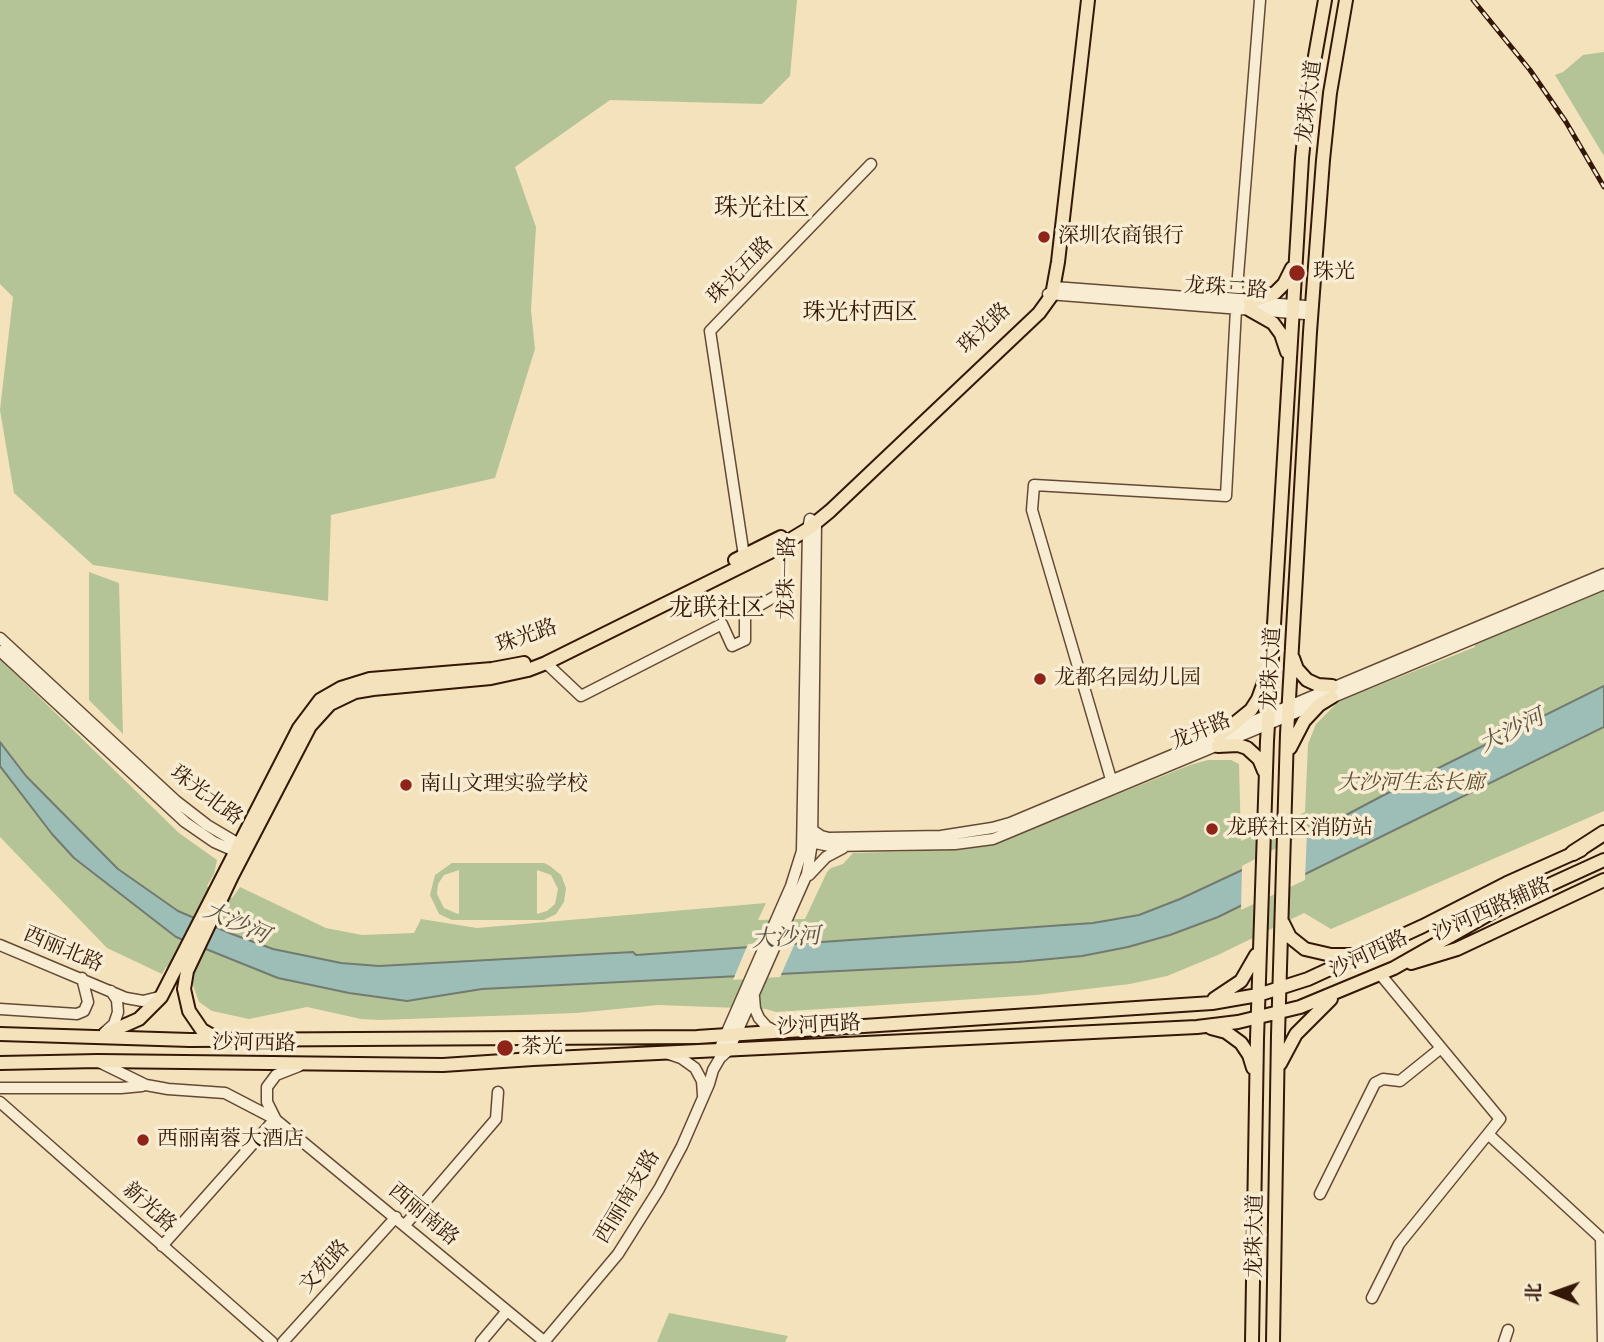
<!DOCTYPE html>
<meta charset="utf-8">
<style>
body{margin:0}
#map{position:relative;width:1604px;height:1342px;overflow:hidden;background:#f4e2bc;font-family:"IM FELL Great Primer","Noto Serif SC",serif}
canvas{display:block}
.north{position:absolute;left:1520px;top:1258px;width:70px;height:70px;-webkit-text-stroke:5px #f8ecd3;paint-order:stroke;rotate:271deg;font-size:19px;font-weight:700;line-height:28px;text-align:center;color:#341807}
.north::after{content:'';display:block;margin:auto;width:24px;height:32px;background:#341807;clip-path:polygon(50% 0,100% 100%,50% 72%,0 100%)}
</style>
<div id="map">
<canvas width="1604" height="1342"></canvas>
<div class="north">北</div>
</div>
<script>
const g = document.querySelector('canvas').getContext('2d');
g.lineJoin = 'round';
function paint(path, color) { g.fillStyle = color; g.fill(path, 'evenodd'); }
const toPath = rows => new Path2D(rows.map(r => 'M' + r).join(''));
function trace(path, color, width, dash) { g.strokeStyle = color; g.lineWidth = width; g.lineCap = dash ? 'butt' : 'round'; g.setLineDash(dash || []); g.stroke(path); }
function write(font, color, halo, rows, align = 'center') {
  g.font = font + ' "IM FELL Great Primer","Noto Serif SC",serif'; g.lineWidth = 7; g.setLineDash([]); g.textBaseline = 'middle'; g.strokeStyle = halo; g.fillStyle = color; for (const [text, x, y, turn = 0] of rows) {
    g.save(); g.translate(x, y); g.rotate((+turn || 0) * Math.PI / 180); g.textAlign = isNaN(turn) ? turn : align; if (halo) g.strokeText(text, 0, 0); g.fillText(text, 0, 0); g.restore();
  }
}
paint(toPath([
 [0,0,797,0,790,76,762,104,610,100,515,167,536,227,531,310,535,349,495,478,331,515,328,601,93,565,14,493,0,410,13,297,0,284],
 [1604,52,1604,156,1555,75,1563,72,1583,55],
 [89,572,119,583,123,734,89,700],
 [1604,587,1604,811,1331,929,1304,913,1218,955,1167,976,1130,984,1036,995,776,1012,766,1009,658,1005,576,1013,380,1020,361,1019,307,1007,249,1019,212,1011,199,1002,189,974,166,967,162,974,107,948,0,837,0,659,179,833,217,860,214,874,207,886,232,898,240,887,326,928,362,935,414,933,421,919,477,928,766,903,758,920,805,919,827,872,831,868,843,864,853,853,953,850,999,842,1190,765,1208,760,1231,760,1239,764,1241,841,1305,812,1308,744,1316,724,1339,701,1475,647,1474,641],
 [452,863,544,863,550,866,561,875,566,888,564,902,556,914,544,920,452,920,439,914,430,895,435,875],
 [459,870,459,913,458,914,444,908,437,894,438,884,444,875],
 [537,870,551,875,558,889,555,904,547,911,537,914],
 [669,1313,788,1336,785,1342,657,1342]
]), '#b5c496');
const water = toPath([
 [1604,686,1604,727,1218,917,1170,935,1128,947,1082,956,1018,962,482,989,407,1001,349,993,278,978,176,937,74,858,52,834,0,766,0,742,26,776,118,869,178,911,232,934,273,949,341,963,379,966,633,952,636,955,1093,923,1139,915,1180,899,1240,871,1382,796,1604,686]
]);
paint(water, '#9dbdb7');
trace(water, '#737b71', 2);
paint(toPath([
 [1307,832,1305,880,1241,910,1242,866],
 [796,941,780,977,733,980,748,944]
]), '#f4e2bc');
const minor = toPath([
 [1054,287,1306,306,1312,311],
 [1048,294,1305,314,1312,311],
 [1236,301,1260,0],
 [744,556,710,331,871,164],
 [0,638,176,801,207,825,239,844,242,850],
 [0,651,185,822,214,842,239,853],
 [546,663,581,696,722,624,732,646,745,640,745,614,774,597],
 [1113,786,1032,510,1034,485,1226,496,1236,309],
 [812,830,821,836,829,838,941,836,992,828,1010,823,1604,574],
 [808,838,815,843,830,846,955,844,993,839,1604,584],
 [809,875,826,857,843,848],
 [0,945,126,998,143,1001,159,997],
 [754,997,755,1009,759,1018,767,1027,776,1031],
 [0,1009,77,1014,84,1011,88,1002,82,978],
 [105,1032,114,1024,118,1012,117,1000,111,991],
 [669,1054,681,1058,695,1068,702,1081,703,1095],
 [99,1062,146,1085,168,1089,225,1093,275,1119,545,1342],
 [0,1088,121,1088,142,1086],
 [0,1102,272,1342],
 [275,1118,267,1102,267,1087,276,1075,299,1066],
 [1488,1134,1601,1238,1603,1342],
 [1320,1194,1375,1083,1383,1079,1400,1081,1441,1048],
 [405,1225,496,1119,498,1092],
 [162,1246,275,1119],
 [1372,1298,1399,1244,1500,1119,1380,974],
 [283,1342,396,1217],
 [481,1342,507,1311],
 [544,1342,618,1254,659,1189,682,1146,709,1084,713,1070,720,1058,729,1050,807,874,812,843,816,523,810,519,808,529,802,851,791,886,719,1050,720,1058],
 [1504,1342,1508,1330]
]);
const major = toPath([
 [1250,302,1275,293,1284,284,1292,268],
 [1250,310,1273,323,1281,334,1287,352],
 [735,560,781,537],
 [1293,658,1297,669,1307,680,1318,685,1332,686],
 [1219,736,1251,710,1258,699,1266,677],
 [1218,746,1238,745,1247,748,1259,759,1264,771],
 [1290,748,1304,721,1319,705,1332,697],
 [1283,923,1290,937,1305,949,1331,955,1356,955],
 [1411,963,1457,949,1604,880],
 [1214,999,1241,981,1256,955],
 [1211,1028,1226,1032,1241,1043,1249,1055,1253,1068],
 [0,1034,190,1040,697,1037,1212,1003,1258,995,1308,979,1423,926,1507,883,1581,850],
 [105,1034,139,1019,161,997,299,728,320,700,341,688,370,679,492,669,524,663],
 [216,1038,202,1030,189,1011,184,989,187,971,232,876,310,726,330,704,355,692,373,689,491,678,528,670,546,663,770,552,808,529,830,511,1039,313,1052,295,1058,262,1088,0],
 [0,1063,98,1061,443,1065,533,1059,1197,1027,1238,1022,1300,1007,1394,968,1503,906,1604,860],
 [1280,1064,1296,1034,1331,999],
 [1252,1342,1257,1039,1267,741,1302,158,1309,90,1325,0],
 [1273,1342,1278,1035,1287,734,1310,332,1323,160,1330,93,1346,0]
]);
const highway = toPath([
 [1573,853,1604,833]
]);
trace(minor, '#644a34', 13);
trace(major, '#341807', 16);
trace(highway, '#341807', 18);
trace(minor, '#f8ecd3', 10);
trace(major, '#f4e2bc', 12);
trace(highway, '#f4e2bc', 14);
const rail = toPath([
 [1473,0,1530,70,1566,122,1604,187]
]);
trace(rail, '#341807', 5);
trace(rail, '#f8ecd3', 2.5, [8]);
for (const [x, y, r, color] of [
 [1044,237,7,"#8f2418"],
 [1297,273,9,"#8f2418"],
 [1040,679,7,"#8f2418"],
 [406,785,7,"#8f2418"],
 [1212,829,7,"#8f2418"],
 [505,1048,9,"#8f2418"],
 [143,1140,7,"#8f2418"]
]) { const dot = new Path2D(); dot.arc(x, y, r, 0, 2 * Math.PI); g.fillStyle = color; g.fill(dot); trace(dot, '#f8ecd3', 2.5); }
write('21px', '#341807', '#f8ecd3', [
 ["龙珠大道",1310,102,-83],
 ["珠光五路",741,271,-46],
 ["龙珠二路",1226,289,4],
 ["珠光路",985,329,-44],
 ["龙珠一路",788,578,-89],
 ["珠光路",527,637,-19],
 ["龙珠大道",1272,669,-87],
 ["龙井路",1201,732,-23],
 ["珠光北路",206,796,37],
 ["沙河西路辅路",1492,910,-24],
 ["西丽北路",63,950,23],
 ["沙河西路",1369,955,-25],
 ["沙河西路",819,1026,-3],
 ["沙河西路",254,1044,1],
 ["西丽南支路",628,1197,-59],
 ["新光路",149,1208,42],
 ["西丽南路",423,1215,40],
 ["龙珠大道",1256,1236,-89],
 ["文苑路",325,1267,-48]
]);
write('21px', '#341807', '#f8ecd3', [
 ["深圳农商银行",1058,237],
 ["珠光",1313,273],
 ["龙都名园幼儿园",1054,679],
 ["南山文理实验学校",420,785],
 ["龙联社区消防站",1226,829],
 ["茶光",521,1048],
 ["西丽南蓉大酒店",157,1140]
], 'left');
write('italic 21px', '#5b4c32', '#f8ecd3', [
 ["大沙河生态长廊",1411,784]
]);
write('23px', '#341807', '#f8ecd3', [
 ["珠光村西区",860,313]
]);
write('italic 23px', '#595245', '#f8ecd3', [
 ["大沙河",1512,732,-26],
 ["大沙河",236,924,24],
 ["大沙河",786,939,-3]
]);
write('24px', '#341807', '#f8ecd3', [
 ["珠光社区",762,209],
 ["龙联社区",717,609]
]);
</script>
